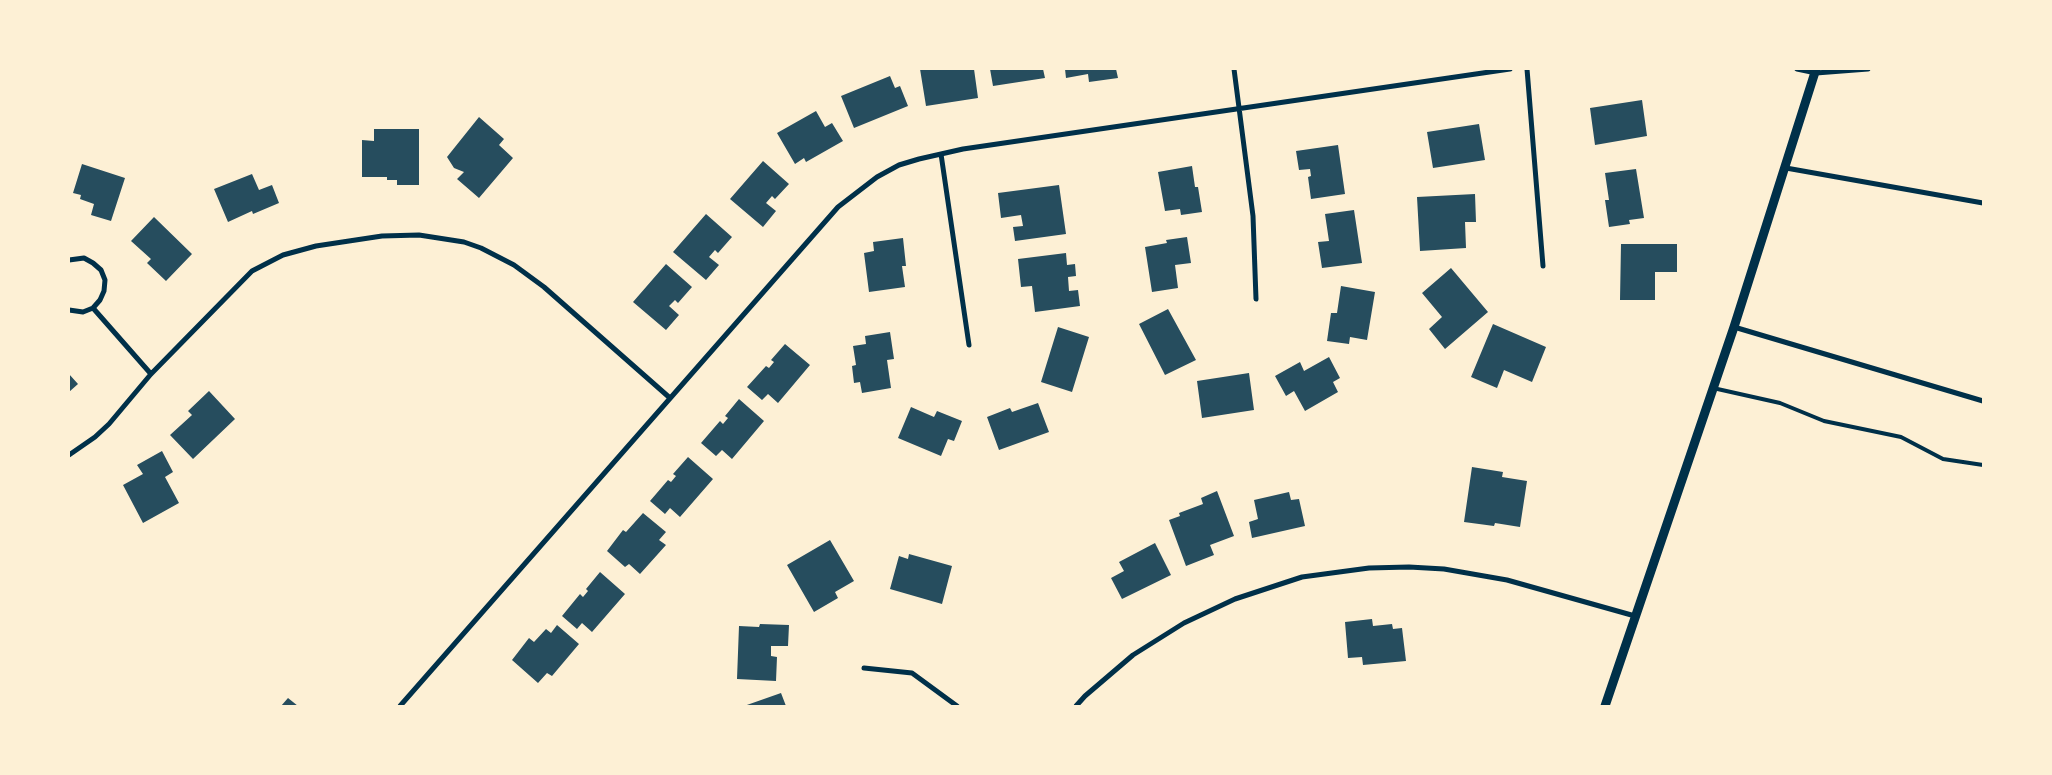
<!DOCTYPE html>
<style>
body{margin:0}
#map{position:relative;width:2052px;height:775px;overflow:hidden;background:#fdf0d5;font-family:Cabin,sans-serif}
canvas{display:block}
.frame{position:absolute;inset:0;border:70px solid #fdf0d5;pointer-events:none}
</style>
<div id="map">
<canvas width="2052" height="775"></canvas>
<div class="frame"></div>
</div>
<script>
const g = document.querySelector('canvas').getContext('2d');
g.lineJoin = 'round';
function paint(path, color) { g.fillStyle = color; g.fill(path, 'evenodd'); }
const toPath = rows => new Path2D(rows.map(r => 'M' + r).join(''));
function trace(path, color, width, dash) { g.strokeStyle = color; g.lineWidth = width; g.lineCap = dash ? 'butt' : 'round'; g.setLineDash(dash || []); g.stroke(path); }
paint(toPath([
 [920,69,974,69,978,98,926,106],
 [990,69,1043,69,1045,78,993,86],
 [1065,69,1116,69,1118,78,1089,82,1088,74,1066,78],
 [890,76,895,88,900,86,908,106,854,128,841,96],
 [1642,100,1647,136,1595,145,1590,108],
 [816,111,825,127,832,123,843,141,806,162,804,158,795,164,777,133],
 [479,117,504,139,499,145,513,158,479,198,457,179,464,172,454,168,447,157],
 [1479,124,1485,160,1433,168,1427,132],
 [374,129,419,129,419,185,397,185,397,180,387,180,387,177,362,177,362,140,374,141],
 [1338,145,1345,194,1311,199,1308,177,1311,176,1310,169,1299,170,1296,151],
 [763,161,789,184,775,199,772,196,766,203,776,211,763,227,730,199],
 [82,164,125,178,111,221,91,215,94,204,80,199,81,195,73,193],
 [1192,166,1195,187,1198,187,1202,212,1181,215,1180,209,1165,211,1158,172],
 [1636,169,1644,218,1629,220,1630,224,1609,227,1605,200,1609,200,1605,173],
 [252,174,259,190,272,185,279,203,253,214,252,211,228,222,214,189],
 [1059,185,1066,234,1015,241,1013,227,1023,226,1021,215,1001,218,998,193],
 [1475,194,1476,222,1465,222,1466,248,1420,251,1417,197],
 [1354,210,1362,263,1322,268,1318,242,1329,241,1325,214],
 [706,214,732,237,718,253,715,250,709,257,719,265,706,280,673,252],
 [154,217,192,254,166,281,147,263,151,259,131,241],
 [1187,237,1191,263,1175,265,1178,288,1152,292,1145,247,1167,243,1166,240],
 [903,238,906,266,902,266,905,287,869,292,864,253,874,251,873,242],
 [1621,244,1677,244,1677,272,1655,272,1655,300,1620,300],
 [1066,253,1067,265,1075,264,1076,276,1068,277,1069,291,1078,290,1080,306,1035,312,1032,286,1021,287,1018,259],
 [666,264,692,287,678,303,675,300,669,306,679,315,666,330,633,302],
 [1451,268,1488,312,1445,349,1429,329,1442,317,1422,293],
 [1341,286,1375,292,1367,340,1350,337,1349,344,1327,341,1331,313,1337,313],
 [1168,309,1196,360,1165,375,1139,324],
 [1493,324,1546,347,1532,382,1504,370,1497,388,1471,377],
 [1058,327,1089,337,1072,392,1041,382],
 [890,332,894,359,887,360,891,388,862,393,860,382,854,383,852,366,856,365,853,346,866,344,865,336],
 [785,344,810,365,778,403,768,394,762,400,747,387,766,366,769,368,774,362,771,360],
 [1329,357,1340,378,1333,382,1338,392,1305,411,1294,391,1286,396,1275,376,1300,362,1304,371],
 [1249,373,1254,410,1202,418,1197,381],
 [69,374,78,384,69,392],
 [209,391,235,419,193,459,170,435,192,415,188,411],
 [739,399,764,421,732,459,722,450,716,456,701,443,720,421,723,424,728,418,725,416],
 [1038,403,1049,432,999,450,987,417,1010,408,1012,412],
 [911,407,934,417,937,411,962,421,954,441,948,439,941,456,898,438],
 [162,451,173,472,165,477,179,503,143,523,123,485,143,474,137,465],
 [688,457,713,479,680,517,670,508,665,514,650,501,668,480,671,482,676,476,673,474],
 [1472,467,1503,472,1502,477,1527,481,1520,527,1495,523,1494,526,1464,522],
 [1217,491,1234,536,1210,545,1214,555,1186,566,1169,520,1180,516,1179,513,1203,504,1201,498],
 [1289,492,1291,500,1299,499,1305,526,1252,538,1249,522,1258,519,1254,500],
 [643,513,666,532,659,540,666,545,640,574,629,564,625,567,607,551,623,530,626,532],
 [830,540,854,581,835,592,838,598,814,612,787,565],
 [1155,543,1171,575,1122,599,1111,578,1124,571,1119,562],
 [909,554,952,566,942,604,890,589,899,556,908,559],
 [600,572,625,594,592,632,582,623,577,629,562,616,580,594,583,597,588,591,586,589],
 [1372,619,1373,626,1392,624,1393,629,1402,628,1406,661,1363,665,1362,657,1348,658,1345,622],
 [760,624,789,625,788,646,771,646,771,656,777,657,776,681,737,679,739,626,759,627],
 [557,625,579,644,552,676,547,673,538,683,512,660,529,638,534,642,546,629,551,633],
 [781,693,786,706,744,706],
 [288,698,298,706,281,706]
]), '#264d5e');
trace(toPath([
 [1713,388,1780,403,1824,421,1901,437,1943,459,1983,465]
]), '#003049', 4);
trace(toPath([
 [1234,69,1253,216,1256,299],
 [1527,69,1543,266],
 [1797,69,1816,73,1868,69],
 [941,154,969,345],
 [1786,168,1983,203],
 [69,260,84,258,93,263,101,270,105,280,104,291,100,300,93,308,83,312,69,310],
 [93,308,151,374],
 [1734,327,1983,401],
 [69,455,95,437,109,424,151,374,252,271,283,255,316,246,382,236,419,235,464,242,481,248,514,265,544,287,670,398],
 [864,668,912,673,957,706],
 [400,706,838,207,877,177,899,165,919,159,963,149,1510,69],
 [1076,706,1085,696,1133,655,1184,623,1235,599,1302,577,1369,568,1409,567,1444,569,1507,580,1635,616]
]), '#003049', 5);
trace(toPath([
 [1605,706,1734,327,1816,69]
]), '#003049', 9);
</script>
